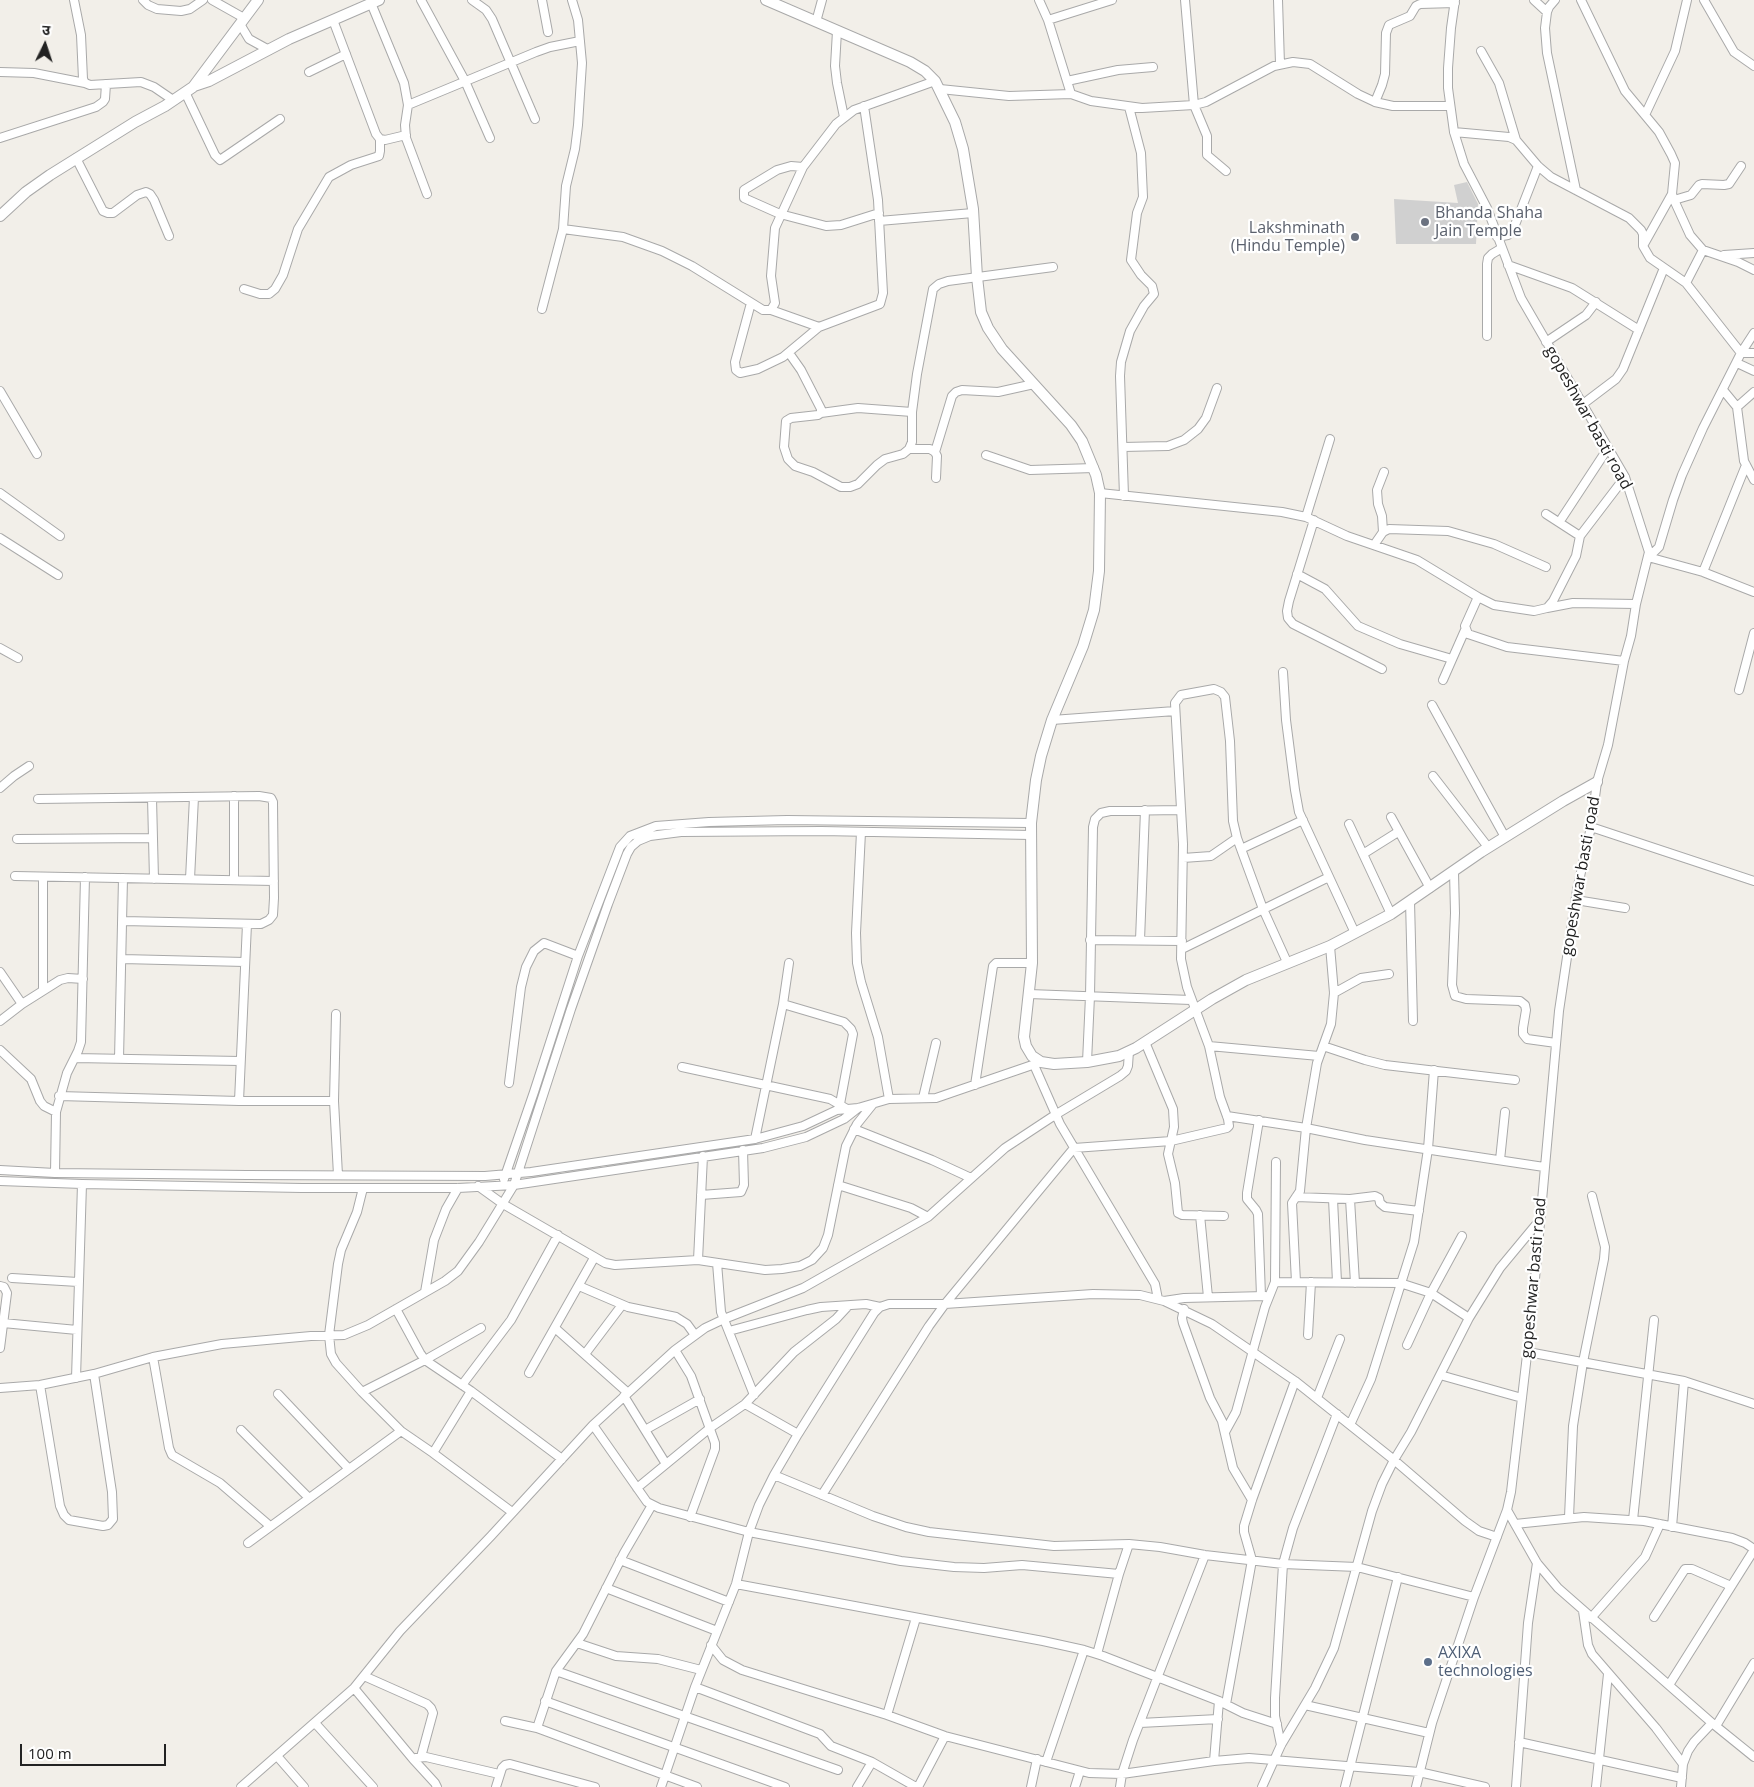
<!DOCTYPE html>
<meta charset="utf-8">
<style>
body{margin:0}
#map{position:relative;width:1754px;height:1787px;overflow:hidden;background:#f2efe9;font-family:"Open Sans","Noto Sans Devanagari",sans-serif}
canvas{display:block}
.north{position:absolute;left:20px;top:20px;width:50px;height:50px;-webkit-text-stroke:4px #fff;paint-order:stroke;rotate:4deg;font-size:14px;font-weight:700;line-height:20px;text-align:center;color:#222}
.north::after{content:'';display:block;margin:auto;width:18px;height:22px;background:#222;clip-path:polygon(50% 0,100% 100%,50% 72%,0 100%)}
.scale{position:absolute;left:20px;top:1744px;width:146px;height:22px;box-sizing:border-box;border:2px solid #222;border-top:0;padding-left:6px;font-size:15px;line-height:18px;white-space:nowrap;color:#222;-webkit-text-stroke:4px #fff;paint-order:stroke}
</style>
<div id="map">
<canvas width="1754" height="1787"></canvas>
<div class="north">उ</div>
<div class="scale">100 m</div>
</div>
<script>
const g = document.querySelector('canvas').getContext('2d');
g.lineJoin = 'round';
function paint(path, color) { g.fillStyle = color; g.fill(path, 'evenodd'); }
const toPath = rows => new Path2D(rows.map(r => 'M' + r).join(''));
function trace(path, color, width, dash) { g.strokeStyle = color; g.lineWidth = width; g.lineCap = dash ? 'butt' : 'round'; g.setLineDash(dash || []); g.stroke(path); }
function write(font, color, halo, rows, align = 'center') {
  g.font = font + ' "Open Sans",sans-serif'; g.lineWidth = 4.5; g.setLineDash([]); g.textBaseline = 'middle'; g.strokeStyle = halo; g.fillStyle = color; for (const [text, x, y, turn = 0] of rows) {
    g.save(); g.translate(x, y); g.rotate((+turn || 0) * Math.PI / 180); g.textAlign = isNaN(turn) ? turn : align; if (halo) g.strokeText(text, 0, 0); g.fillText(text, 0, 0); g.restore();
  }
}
paint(toPath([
 [1467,182,1478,204,1476,244,1396,244,1394,199,1458,203,1454,185]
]), '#d0d0d0');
const minor = toPath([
 [74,0,81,35,83,79,85,83,90,85,141,82,154,87,173,100],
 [143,0,148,5,157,9,181,11,190,9,203,0],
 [212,0,244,18],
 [421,0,465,81,490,138],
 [472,0,486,10,492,19,535,119],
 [542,0,548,32],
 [1039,0,1048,20,1071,94,1091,101,1142,108,1194,105,1206,102,1274,66,1293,62,1310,64,1358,94,1375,102,1393,106,1450,106],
 [1185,0,1194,105,1207,136,1207,155,1226,171],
 [1278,0,1280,64],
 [1534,0,1547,12],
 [1555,0,1549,7,1547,12,1545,28,1547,53,1576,190],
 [1581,0,1625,91,1659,132,1671,154,1675,163,1672,194,1674,200,1690,235,1703,250,1738,262,1754,270],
 [1704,0,1734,52,1754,66],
 [371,3,404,83,408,105,405,125,406,138,427,194],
 [333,20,376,134,380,139,385,140,406,135],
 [1048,20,1112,0],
 [816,22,822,0],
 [240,24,249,39,269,50],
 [837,31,835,66,837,83,844,117],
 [1481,51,1499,83,1516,140],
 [0,72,34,73,85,83],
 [309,72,346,54],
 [1067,81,1118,70,1153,67],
 [940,89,1009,96,1071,94],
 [185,92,215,155,220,160,280,119],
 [1375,102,1382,85,1385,74,1386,33,1389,25,1410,16,1416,6,1420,4,1455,3],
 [408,105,536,52,550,47,580,41],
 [1645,115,1675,51,1687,0],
 [1454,132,1509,137,1516,140,1538,166,1551,177,1629,218,1641,230,1643,234,1643,246,1650,258,1686,283,1741,353,1754,353],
 [0,138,96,107,103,102,105,99,106,84],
 [76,158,103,211,108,213,113,213,137,195,146,192,150,194,154,200,169,236],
 [803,167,791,166,777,170,744,190,744,198,780,214,826,226,841,225,879,213],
 [1674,200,1691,195,1699,185,1702,184,1724,185,1729,184,1741,166],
 [879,221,973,213],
 [563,229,623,237,662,251,692,266,763,310,771,310,775,303,771,276,775,228,803,167,836,124,854,110,935,81],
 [1497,237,1508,235,1513,230,1538,166],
 [1644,244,1672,194],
 [1724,255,1754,253],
 [1508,265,1572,288,1639,330],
 [1686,283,1703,250],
 [244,289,260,294,269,294,275,289,283,275,298,229,329,177,351,165,379,156,380,151,380,139],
 [751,303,735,362,736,370,740,373,758,369,783,357,819,327,880,304,883,293,878,200,864,106],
 [542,309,563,229,566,186,575,149,578,125,582,63,578,20,572,0],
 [771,310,819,327],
 [1487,336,1487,264,1488,258,1492,254,1502,248],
 [1546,342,1586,315,1596,302],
 [789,353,801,370,821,409,821,413,818,415,791,418,786,421,784,447,788,459,795,466,813,472,841,487,850,487,858,484,877,465,885,459,903,454,909,449,912,442,912,412,917,374,933,289,939,284,948,281,1053,267],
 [1737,363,1754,371],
 [1723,390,1737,407,1744,461,1754,480],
 [0,391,37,454],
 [1583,404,1616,379,1623,369,1664,268],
 [1737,407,1754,392],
 [821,413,858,408,912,412],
 [1123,447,1168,446,1184,440,1198,429,1206,418,1217,388],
 [909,449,930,449,935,452,937,456,936,478],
 [935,452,952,396,956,392,962,390,998,392,1034,384],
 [986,455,1030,470,1094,468],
 [0,493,60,536],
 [1100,493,1282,512,1306,517,1347,536,1417,560,1478,597,1494,605,1534,611,1547,608,1553,601,1576,556,1580,536,1625,477],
 [1124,496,1120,376,1121,362,1130,331,1144,306,1154,294,1152,286,1141,275,1131,260,1137,213,1143,197,1141,153,1129,107],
 [1546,514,1580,536],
 [1306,517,1330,439],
 [1562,518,1608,448],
 [1314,520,1289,601,1287,611,1288,618,1293,624,1382,669],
 [1383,532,1382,516,1378,504,1377,490,1384,472],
 [0,538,58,575],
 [1374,545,1383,532,1389,529,1448,531,1494,544,1546,567],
 [1649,552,1654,552,1659,547,1673,500,1682,475,1703,428,1741,353,1754,333],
 [1648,557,1703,572,1754,592],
 [1703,572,1746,465],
 [1297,574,1325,589,1358,626,1400,644,1452,659],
 [1478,597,1465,626,1468,634,1507,647,1624,661],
 [1547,608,1573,603,1636,604],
 [0,648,18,658],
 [1283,672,1286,720,1295,790,1299,812,1355,933],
 [1443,680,1465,630],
 [1739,690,1754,633],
 [1432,705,1505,837],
 [1052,720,1175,711],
 [1433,776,1488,847],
 [0,788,14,776,29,766],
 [152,798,154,879],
 [38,799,259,796,271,798,273,802,274,898,273,915,269,920,261,924,123,921],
 [1391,817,1430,888],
 [1349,824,1391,914],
 [1591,827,1754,881],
 [861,832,856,933,857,963,861,982,878,1037,889,1099],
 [17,839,153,838],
 [1241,849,1303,820],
 [1363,854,1398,832],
 [1183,858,1211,856,1237,838],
 [1454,872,1455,913,1452,985,1455,996,1466,999,1520,1001,1525,1005,1526,1010,1523,1028,1523,1034,1527,1039,1556,1043],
 [15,876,274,881],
 [43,877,43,989],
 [190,879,194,797],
 [234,880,234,796],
 [1576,900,1625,908],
 [1410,901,1413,1021],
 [1090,940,1182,941],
 [1140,940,1145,810],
 [1182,949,1329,877],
 [122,959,245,962],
 [0,972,22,1004],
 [1334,993,1361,978,1389,974],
 [1029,994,1191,1000],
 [783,1004,844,1022,851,1029,853,1034,840,1104],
 [336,1014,334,1101,338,1175],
 [0,1021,22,1004,60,980,68,978,83,979],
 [1145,1042,1173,1109,1174,1127,1168,1154,1175,1183,1178,1213,1182,1215,1224,1216],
 [1209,1046,1319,1056],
 [1323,1046,1365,1060,1385,1065,1515,1080],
 [0,1050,31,1079,40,1101,44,1106,56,1112],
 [75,1058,240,1061],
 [119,1059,123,878],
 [1087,1062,1090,996,1093,827,1095,819,1101,813,1110,811,1181,810],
 [1034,1065,1060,1124,1155,1284,1158,1299],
 [682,1067,830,1099,847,1109],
 [509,1083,521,987,526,967,534,951,544,943,578,956],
 [975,1085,993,966,996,963,1032,963],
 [59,1096,239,1101,334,1101],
 [923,1098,936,1043],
 [239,1101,247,924],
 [1227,1116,1306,1128,1365,1140,1544,1167],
 [1259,1120,1247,1193,1247,1199,1256,1210,1258,1214,1261,1296],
 [854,1129,932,1160,971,1178],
 [755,1139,783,1004,789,963],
 [1500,1160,1505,1112],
 [0,1170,55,1173,247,1175,485,1176,531,1172,755,1139,803,1126,837,1110,858,1108,889,1099,936,1098,1041,1062],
 [55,1173,56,1112,67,1073,78,1051,81,1042,85,877],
 [504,1179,534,1092,578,956,620,847,630,836,656,826,709,822,787,820,1031,823],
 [0,1181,82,1184,302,1188,458,1188,514,1185,763,1148,806,1137,844,1119,858,1108],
 [838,1185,911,1208,928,1217],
 [478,1186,503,1204,605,1263,615,1265,698,1260,765,1270,782,1269,800,1266,812,1260,823,1248,828,1235,846,1146,857,1124,873,1104],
 [363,1188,357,1212,341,1250,338,1264,329,1335,331,1354,336,1363,362,1392,401,1431,433,1453,512,1512],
 [701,1195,741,1192,744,1185,743,1150],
 [1296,1197,1350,1199,1375,1196,1379,1198,1380,1203,1385,1207,1419,1211],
 [1333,1199,1337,1282],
 [1350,1199,1355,1283],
 [1200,1215,1208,1297],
 [698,1260,703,1156],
 [717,1263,721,1312,754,1395],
 [12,1278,78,1282],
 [1275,1282,1400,1283,1431,1293,1469,1318],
 [1296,1282,1292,1203,1300,1191,1306,1128,1317,1063,1331,1024,1334,993,1330,946],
 [0,1286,4,1287,7,1293,0,1348],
 [579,1286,628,1307,676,1317,687,1324,695,1335],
 [425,1292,434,1240,446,1209,458,1188],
 [1164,1301,1184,1298,1265,1296],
 [396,1309,420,1353,425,1360,471,1391,562,1459],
 [1184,1309,1182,1318,1183,1323,1210,1398,1222,1421,1233,1468,1252,1500],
 [3,1323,77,1330],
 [555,1328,628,1393],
 [729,1331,807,1310,821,1307,866,1304,880,1307],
 [1308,1335,1311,1282],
 [1407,1345,1431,1293,1462,1236],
 [675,1350,691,1376,715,1443,715,1449,690,1517],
 [1528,1352,1684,1381,1754,1404],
 [585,1354,622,1305],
 [153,1357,169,1448,172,1455,220,1483,270,1526],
 [529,1373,594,1258],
 [1440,1375,1522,1398],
 [76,1378,82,1184],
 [40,1385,60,1506,64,1515,69,1520,103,1526,108,1525,113,1519,112,1492,94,1374],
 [462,1385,511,1320,558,1235],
 [0,1388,40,1385,94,1374,153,1357,222,1344,311,1336,344,1335,368,1325,445,1281,458,1271,479,1242,514,1185,571,1009,608,904,627,854,631,847,638,841,650,836,681,832,821,831,1031,835],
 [362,1392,425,1360,481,1328],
 [278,1394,349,1469],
 [624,1396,666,1464],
 [1317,1398,1340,1339],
 [745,1404,798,1434],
 [593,1425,647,1502,659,1508,749,1532,901,1561,954,1567,984,1568,1022,1565,1119,1574],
 [1350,1425,1371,1379,1414,1242,1428,1149,1434,1070],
 [241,1430,309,1498],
 [645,1430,700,1399],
 [1225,1432,1236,1412,1265,1307,1275,1282,1276,1162],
 [433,1453,471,1391],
 [774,1475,873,1516,906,1527,929,1532,1054,1546,1129,1544,1160,1547,1205,1555,1283,1564,1357,1567,1474,1597],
 [637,1488,710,1428,745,1404,794,1352,836,1319,848,1306],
 [822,1495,929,1326,945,1304,1074,1148,1171,1141,1227,1128,1229,1126,1228,1119,1220,1097,1209,1046,1187,987,1181,959,1183,844,1175,703,1181,695,1214,689,1221,692,1225,697,1230,741,1233,821,1237,838,1263,909,1287,962],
 [1507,1510,1537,1563,1558,1588,1712,1723,1754,1757],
 [1569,1517,1573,1426,1583,1362,1604,1259,1605,1247,1592,1196],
 [1633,1520,1654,1320],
 [1515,1524,1584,1517,1644,1521,1732,1538,1745,1543,1754,1549],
 [1672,1527,1684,1381],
 [248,1543,401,1431],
 [620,1560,729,1602],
 [736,1584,1043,1641,1084,1650,1103,1656,1219,1701,1243,1713,1277,1724],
 [606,1588,717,1631],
 [1583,1611,1588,1645,1592,1654,1656,1728,1683,1764],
 [1654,1617,1685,1569,1692,1569,1731,1586],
 [1591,1618,1645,1557,1660,1524],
 [577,1643,616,1656,658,1659,701,1670],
 [711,1645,723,1660,742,1670,887,1715,945,1736,1089,1773,1122,1774,1214,1761,1249,1758,1419,1772,1485,1787],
 [1097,1654,1119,1574,1129,1544],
 [556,1671,838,1770],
 [364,1676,427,1704,431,1708,433,1713,421,1757],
 [1669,1685,1754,1550],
 [695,1687,820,1734,831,1746,872,1762,916,1787],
 [354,1688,413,1759,435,1783,437,1787],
 [545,1701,785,1787],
 [1226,1704,1252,1560,1244,1532,1244,1526,1252,1500,1295,1381],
 [1305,1705,1429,1733],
 [887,1715,916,1618],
 [505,1721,537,1728,697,1787],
 [315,1723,373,1787],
 [1140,1723,1218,1719],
 [1716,1726,1754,1663],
 [537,1728,556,1671,583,1634,624,1553,652,1505],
 [1519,1742,1682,1778],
 [1281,1745,1275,1716,1275,1698,1283,1564,1293,1528,1337,1414],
 [277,1756,304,1787],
 [416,1758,426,1757,499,1774],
 [1214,1761,1219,1701],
 [1046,1762,1084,1650],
 [241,1787,354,1688,400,1631,491,1536,593,1425,675,1350,705,1328,724,1319,803,1288,928,1217,1005,1148,1055,1115,1120,1076,1126,1071,1128,1066,1129,1051],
 [496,1787,502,1768,505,1765,510,1764,595,1787],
 [661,1787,695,1687,736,1584,749,1532,759,1505,774,1475,798,1434,874,1313,880,1307,889,1304,945,1304,1093,1294,1140,1295,1164,1301,1212,1324,1295,1381,1394,1460,1465,1521,1479,1531,1497,1537],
 [857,1787,872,1762],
 [918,1787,945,1736],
 [1031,1787,1037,1759],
 [1075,1787,1080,1771],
 [1120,1787,1122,1774,1133,1740,1205,1555],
 [1262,1787,1281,1745,1315,1688,1334,1648,1372,1511,1382,1484,1394,1460,1411,1432,1469,1318,1500,1268,1539,1221],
 [1345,1787,1398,1577],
 [1416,1787,1432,1723,1474,1597,1507,1510,1511,1492,1532,1312,1559,1011,1577,890,1591,827,1597,782,1608,745,1624,661,1631,636,1636,604,1649,552,1625,477,1521,298,1487,208,1464,164,1454,132,1448,88,1448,68,1451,28,1455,0],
 [1516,1787,1528,1623,1537,1563],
 [1596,1787,1608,1674],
 [1681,1787,1683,1764,1688,1751,1694,1742,1712,1723]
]);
const tertiary = toPath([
 [766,0,910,62,925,71,935,81,955,122,963,149,973,209,977,277,981,312,988,328,1002,349,1071,425,1082,441,1096,475,1100,493,1099,571,1094,610,1083,646,1052,720,1041,756,1036,780,1031,823,1032,963,1024,1037,1026,1046,1032,1056,1041,1062,1054,1064,1087,1062,1119,1056,1136,1048,1212,999,1246,980,1330,946,1391,914,1481,852,1563,801,1597,782],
 [194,86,209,81,289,39,379,0],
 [0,216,26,192,50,175,135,122,165,106,193,87,258,0]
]);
trace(minor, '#a9a9a9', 10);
trace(tertiary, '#a9a9a9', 12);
trace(minor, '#fff', 8);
trace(tertiary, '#fff', 10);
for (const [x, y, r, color] of [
 [1425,222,5,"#6b7280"],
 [1355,237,5,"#6b7280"],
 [1428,1662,5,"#5c6f8a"]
]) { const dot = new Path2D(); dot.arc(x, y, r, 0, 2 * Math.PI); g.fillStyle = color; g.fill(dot); trace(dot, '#fff', 2); }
write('16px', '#5b616d', '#fff', [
 ["Bhanda Shaha",1435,213],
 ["Jain Temple",1435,231],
 ["Lakshminath",1345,228,"right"],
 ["(Hindu Temple)",1345,246,"right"]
], 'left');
write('16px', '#222', '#fff', [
 ["gopeshwar basti road",1588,418,61],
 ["gopeshwar basti road",1581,876,-80],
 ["gopeshwar basti road",1534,1278,-85]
]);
write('16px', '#4e5e75', '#fff', [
 ["AXIXA",1438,1653],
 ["technologies",1438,1671]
], 'left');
</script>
